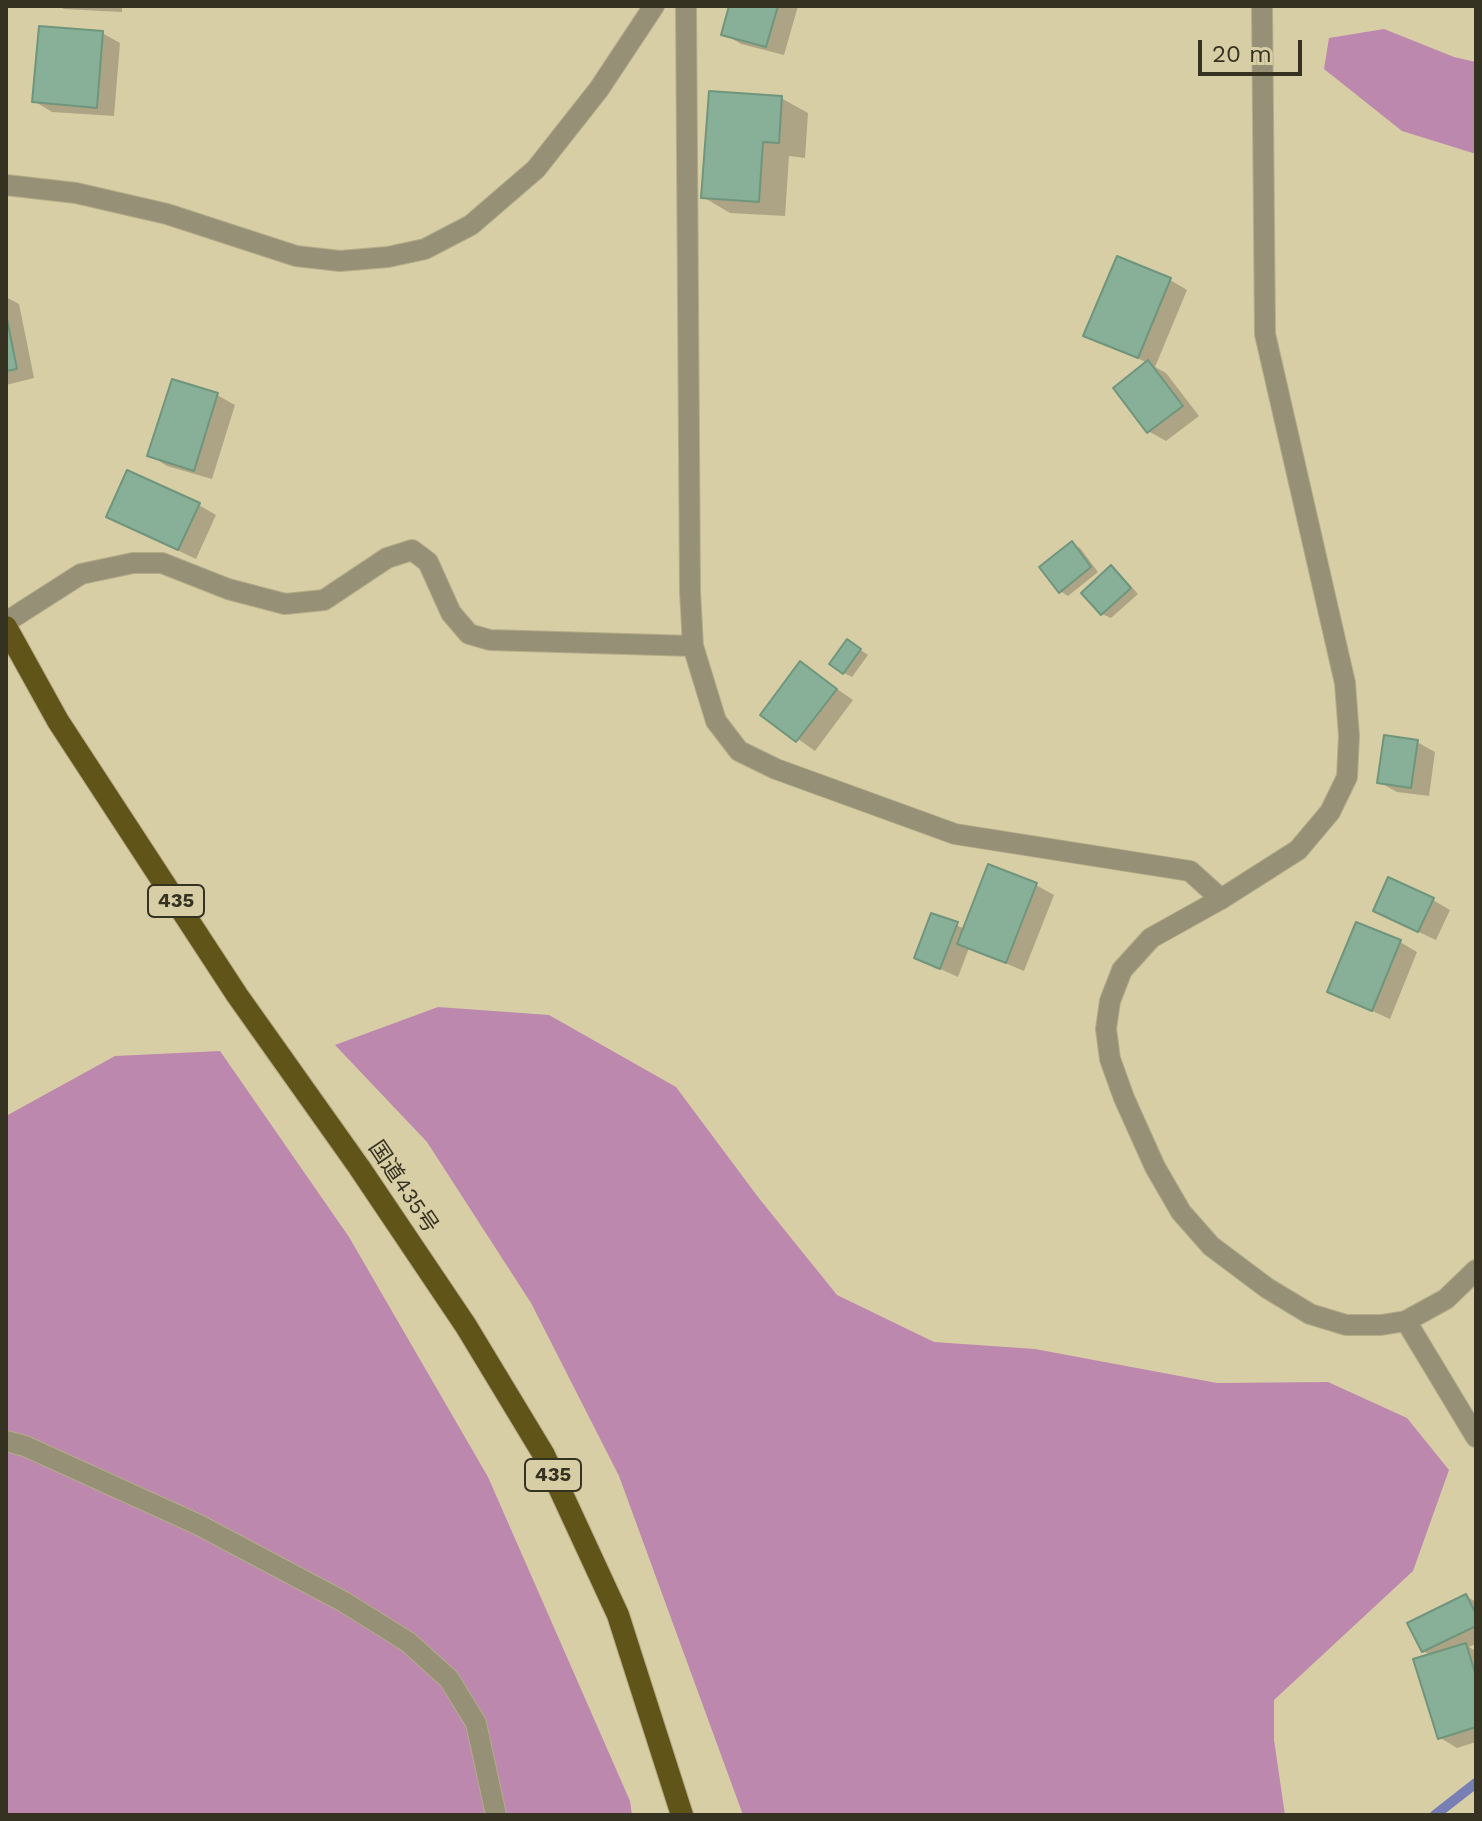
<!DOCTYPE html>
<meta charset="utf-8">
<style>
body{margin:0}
#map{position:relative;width:1482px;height:1821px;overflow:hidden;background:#d8cea5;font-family:"Work Sans",sans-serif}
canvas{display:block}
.frame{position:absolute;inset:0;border:8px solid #363222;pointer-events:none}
.scale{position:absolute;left:1198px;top:40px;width:104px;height:36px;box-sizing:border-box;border:4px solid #363222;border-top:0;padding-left:10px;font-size:24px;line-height:28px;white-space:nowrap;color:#363222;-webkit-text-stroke:6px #d8cea5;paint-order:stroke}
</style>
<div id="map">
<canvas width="1482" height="1821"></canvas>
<div class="frame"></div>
<div class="scale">20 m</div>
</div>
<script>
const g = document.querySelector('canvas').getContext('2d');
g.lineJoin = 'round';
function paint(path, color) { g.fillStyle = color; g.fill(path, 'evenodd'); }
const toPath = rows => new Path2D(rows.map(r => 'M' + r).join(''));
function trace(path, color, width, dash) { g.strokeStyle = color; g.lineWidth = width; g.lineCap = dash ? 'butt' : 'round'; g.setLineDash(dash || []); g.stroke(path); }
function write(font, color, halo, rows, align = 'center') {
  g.font = font + ' "Work Sans","Noto Sans JP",sans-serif'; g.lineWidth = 6; g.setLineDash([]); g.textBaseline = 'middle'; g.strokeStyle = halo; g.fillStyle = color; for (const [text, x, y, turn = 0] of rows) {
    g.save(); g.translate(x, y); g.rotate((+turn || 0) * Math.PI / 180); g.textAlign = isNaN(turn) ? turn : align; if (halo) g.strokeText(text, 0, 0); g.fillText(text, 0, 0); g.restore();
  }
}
paint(toPath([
 [1384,29,1454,57,1476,62,1476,154,1402,131,1324,69,1329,38],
 [438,1007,549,1015,676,1087,758,1197,837,1295,934,1342,1035,1349,1217,1383,1328,1382,1407,1418,1449,1470,1413,1571,1274,1700,1274,1740,1285,1815,743,1815,619,1476,531,1303,427,1142,335,1045],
 [220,1051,349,1237,488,1477,630,1801,632,1815,6,1815,6,1116,115,1056]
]), '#bd88ae');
paint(toPath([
 [59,6,122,6,122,12,64,9],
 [731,6,798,6,784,55,741,44,724,34],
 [102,33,120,43,114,116,52,112,34,101],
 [781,98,808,113,805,158,789,156,785,216,730,213,703,197],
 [1170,280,1187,290,1155,367,1166,373,1199,416,1166,441,1148,431,1148,363,1086,335],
 [6,297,19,304,34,378,6,385],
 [217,395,235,405,212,479,167,466,150,455],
 [199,505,216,515,196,559,126,526],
 [1072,544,1080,548,1098,572,1068,596,1060,591],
 [1111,568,1119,573,1138,594,1111,618,1102,614,1083,593],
 [855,646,868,655,852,677,844,673],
 [801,664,853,700,815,751,763,714],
 [1417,742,1435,752,1429,796,1397,792,1379,782],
 [989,867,1036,885,1054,895,1024,971,969,948,958,977,916,958,933,915,965,929],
 [1433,900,1450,910,1436,940,1393,920],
 [1400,942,1417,952,1390,1019,1330,992],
 [1466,1596,1476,1602,1476,1644,1469,1647,1476,1651,1476,1742,1457,1748,1439,1737,1432,1656,1423,1651]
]), '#0003');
trace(toPath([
 [1435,1815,1476,1783]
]), '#777fb5', 10);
const building = toPath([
 [729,6,778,6,766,47,721,35,729,6],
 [39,26,103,31,97,108,32,102,39,26],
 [709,91,782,96,779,143,763,142,759,202,701,198,709,91],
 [1117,256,1171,278,1138,358,1083,336,1117,256],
 [6,314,17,369,6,371,6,314],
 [1148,360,1183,406,1147,433,1113,388,1148,360],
 [172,379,218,393,194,471,147,456,172,379],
 [127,470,200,503,178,550,106,517,127,470],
 [1072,541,1091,567,1059,593,1039,567,1072,541],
 [1111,565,1131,588,1101,615,1081,593,1111,565],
 [847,639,861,649,843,674,829,664,847,639],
 [800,661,837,689,796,742,760,715,800,661],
 [1384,735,1418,740,1411,788,1377,783,1384,735],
 [988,864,1037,883,1006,963,957,944,988,864],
 [1388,877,1434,898,1418,932,1373,911,1388,877],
 [931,913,958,922,940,969,914,958,931,913],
 [1356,922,1401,940,1372,1011,1327,992,1356,922],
 [1466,1594,1476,1614,1476,1626,1422,1652,1407,1623,1466,1594],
 [1466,1643,1476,1676,1476,1727,1438,1739,1413,1659,1466,1643]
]);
paint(building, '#88af97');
trace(building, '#6f957d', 2);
const minor = toPath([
 [686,6,690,591,693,646,716,721,739,751,776,769,955,834,1190,871,1221,899],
 [6,622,81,574,133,563,162,563,228,589,285,604,324,600,387,558,412,550,428,562,451,613,469,634,490,640,693,646],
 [1406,1321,1476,1437]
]);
const tertiary = toPath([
 [1262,6,1265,334,1345,683,1349,736,1347,777,1330,812,1298,850,1221,899,1151,938,1122,970,1110,1001,1106,1029,1110,1059,1124,1098,1155,1167,1181,1212,1211,1246,1267,1288,1310,1314,1346,1325,1381,1325,1406,1321,1446,1299,1476,1270],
 [6,185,76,193,167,214,296,256,340,261,388,257,425,249,471,225,536,169,599,89,654,6],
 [6,1441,25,1446,199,1525,344,1602,408,1642,449,1679,476,1723,496,1815]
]);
const trunk = toPath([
 [6,627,58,721,237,995,359,1167,466,1326,544,1455,618,1615,682,1815]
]);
trace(minor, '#b4ac88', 22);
trace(tertiary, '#b4ac88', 22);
trace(trunk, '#b4ac88', 24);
trace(minor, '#969077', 20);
trace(tertiary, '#969077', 20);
trace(trunk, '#605418', 22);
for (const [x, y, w] of [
 [176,901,56],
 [553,1475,56]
]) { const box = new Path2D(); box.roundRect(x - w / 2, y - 16, w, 32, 6); g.fillStyle = '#d8cea5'; g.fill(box); trace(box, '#363222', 2); }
write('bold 20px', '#363222', null, [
 ["435",176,901],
 ["435",553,1475]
]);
write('22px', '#363222', '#d8cea5', [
 ["国道435号",403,1187,56]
]);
</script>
